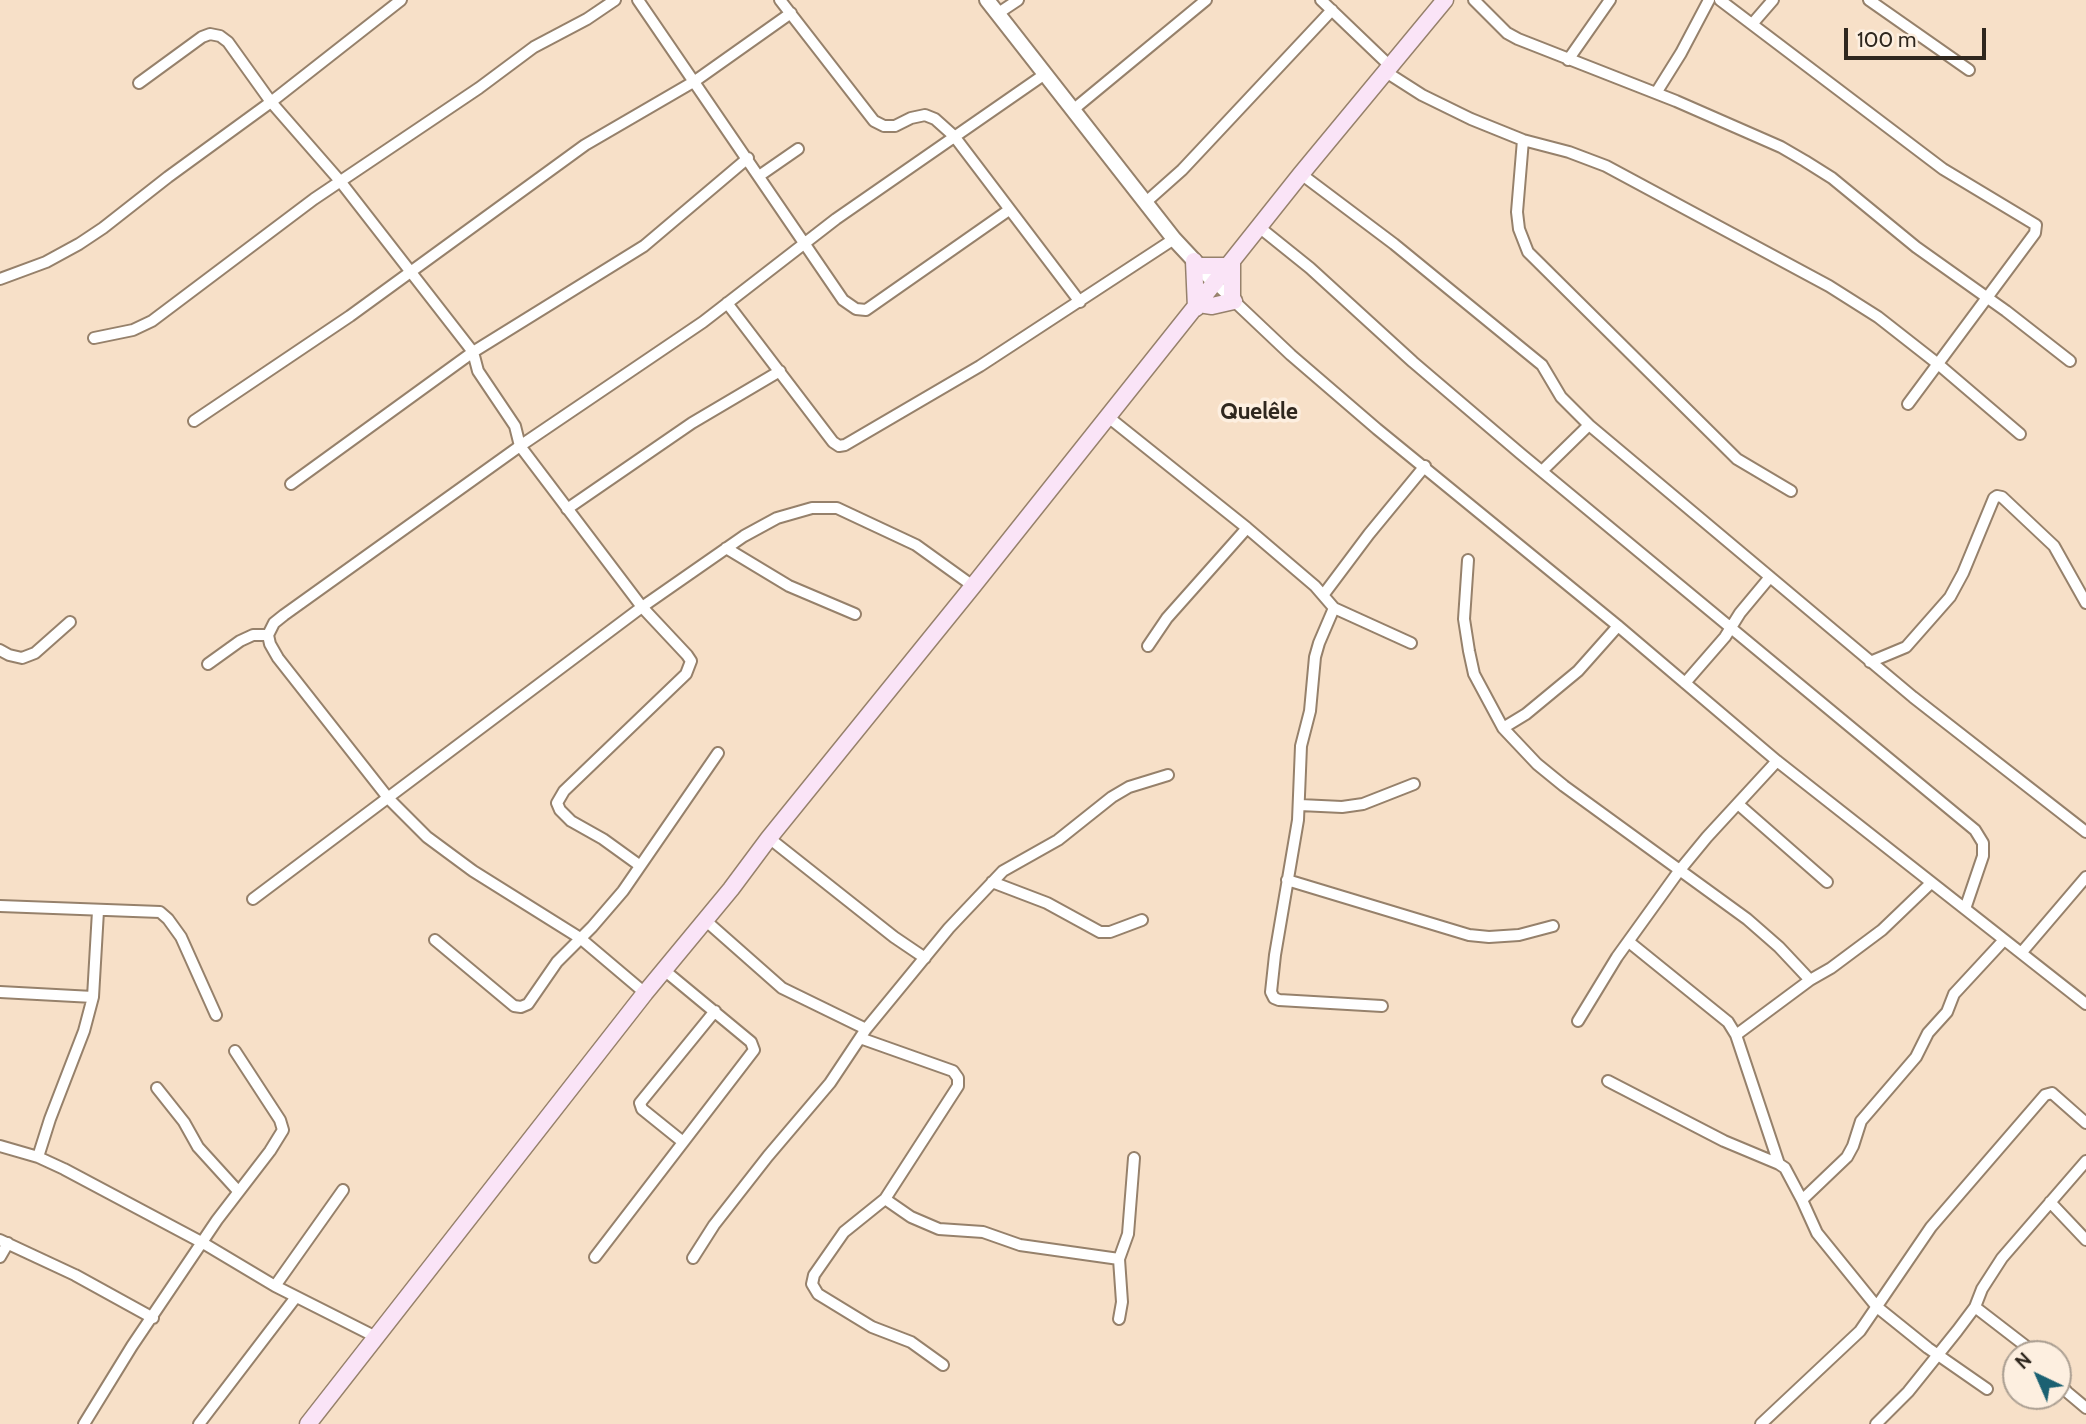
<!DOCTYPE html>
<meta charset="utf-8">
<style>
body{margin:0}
#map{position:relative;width:2086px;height:1424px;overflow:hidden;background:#f7e0c8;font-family:Cabin,sans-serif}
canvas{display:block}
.north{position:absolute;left:2002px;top:1340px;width:70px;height:70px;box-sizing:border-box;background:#fdefe0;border:2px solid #ab9f92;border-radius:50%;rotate:316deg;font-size:19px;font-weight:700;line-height:28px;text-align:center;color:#2f271e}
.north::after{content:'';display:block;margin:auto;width:24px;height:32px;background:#1b6172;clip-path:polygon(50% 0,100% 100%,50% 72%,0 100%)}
.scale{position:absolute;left:1844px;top:28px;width:142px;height:32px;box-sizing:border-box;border:4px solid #2f271e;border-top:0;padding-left:9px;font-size:21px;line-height:24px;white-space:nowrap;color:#2f271e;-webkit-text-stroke:5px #fdefe0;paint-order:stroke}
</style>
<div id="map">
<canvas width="2086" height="1424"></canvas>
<div class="north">N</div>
<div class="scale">100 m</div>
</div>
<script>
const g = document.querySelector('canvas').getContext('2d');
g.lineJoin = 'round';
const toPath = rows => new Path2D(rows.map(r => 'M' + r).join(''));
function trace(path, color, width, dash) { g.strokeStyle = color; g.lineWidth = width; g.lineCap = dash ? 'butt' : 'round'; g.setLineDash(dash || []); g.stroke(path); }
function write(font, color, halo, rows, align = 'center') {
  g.font = font + ' Cabin,sans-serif'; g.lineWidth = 7; g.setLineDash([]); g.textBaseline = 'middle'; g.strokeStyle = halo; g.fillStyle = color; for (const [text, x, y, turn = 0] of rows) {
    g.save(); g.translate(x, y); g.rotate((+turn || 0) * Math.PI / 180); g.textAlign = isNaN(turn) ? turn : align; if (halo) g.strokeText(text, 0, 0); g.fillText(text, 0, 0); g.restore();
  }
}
const minor = toPath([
 [638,0,843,300,856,309,866,310,1009,210],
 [780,0,874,121,884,126,895,126,911,118,925,115,935,119,954,136,1080,302],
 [1321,0,1391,67],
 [1474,0,1507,33,1518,39,1676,101,1781,147,1805,161,1832,178,1916,247,2006,311,2070,361],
 [1720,0,1943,169,2036,225,2035,233,1908,404],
 [1869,0,1969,70],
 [997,14,1018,0],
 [1753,23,1773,0],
 [1568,60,1610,0],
 [1386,72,1422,95,1471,119,1523,140,1569,152,1606,166,1829,286,1878,317,1938,364,2020,434],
 [139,83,202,37,210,34,220,36,228,42,271,102,340,181,473,352,478,371,515,426,520,446,642,607,687,655,691,661,686,674,564,791,557,803,560,810,571,821,603,839,639,865],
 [1656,93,1681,53,1709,0],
 [1074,109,1206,0],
 [1523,140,1517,212,1519,229,1528,252,1737,459,1791,491],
 [1301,174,1394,244,1542,365,1561,397,1589,425,1913,697,2086,832],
 [759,176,798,149],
 [1146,202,1182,170,1332,10],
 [1259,227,1310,268,1413,362,1521,454,1975,830,1983,843,1983,856,1965,909],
 [0,279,46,262,79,244,103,228,168,177,271,102,401,0],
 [1216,284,1291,355,1377,429,1618,626,1777,761,2086,1004],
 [727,303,833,442,839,446,845,445,980,366,1174,239],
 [94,338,133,330,152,321,314,199,479,88,534,47,587,19,615,0],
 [1107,416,1247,528,1315,586,1334,608,1319,643,1315,657,1310,711,1301,746,1298,820,1275,955,1271,992,1274,998,1279,1000,1382,1006],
 [194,421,350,316,585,145,695,81,791,13],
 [1542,471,1589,425],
 [291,484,473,352,644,246,748,158],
 [567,509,692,423,780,371],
 [726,548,789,586,855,614],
 [1468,560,1464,619,1469,651,1474,674,1503,728,1537,764,1564,786,1747,919,1779,947,1810,980],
 [1324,594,1369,534,1425,466],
 [1334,608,1411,643],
 [1148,646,1167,618,1247,528],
 [0,650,9,655,22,658,35,653,70,622],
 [1870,662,1906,647,1950,597,1963,573,1994,498,1997,496,2002,497,2054,546,2086,603],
 [208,664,240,641,253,635,268,635],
 [1685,683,1725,637,1740,613,1770,577],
 [1503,728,1526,714,1578,671,1618,626],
 [1738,804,1827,882],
 [1300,805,1342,807,1363,804,1414,784],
 [769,838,894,937,925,958],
 [1287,880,1469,935,1489,937,1519,935,1553,926],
 [992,882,1047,903,1100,932,1110,932,1142,920],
 [253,899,642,607,744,536,777,518,812,508,837,508,916,545,973,586],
 [0,906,160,912,168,919,181,937,216,1015],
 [705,920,782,988,866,1029],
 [435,940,514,1006,521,1007,528,1004,557,962,592,927,623,891,718,753],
 [1629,942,1728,1022,1736,1035,1779,1164],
 [2022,952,2086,877],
 [0,992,93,997],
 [645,993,580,938,473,871,427,837,389,799,278,658,270,644,268,635,274,623,284,615,520,446,703,322,836,219,1045,74],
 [1578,1021,1617,957,1679,871,1707,837,1777,761],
 [1736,1035,1810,980,1831,968,1882,930,1931,883],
 [860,1038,953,1071,958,1078,958,1086,885,1199,911,1217,939,1229,983,1232,1020,1245,1119,1259,1122,1302,1119,1319],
 [1608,1081,1724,1141,1779,1164,1785,1168,1802,1200],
 [157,1088,184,1122,198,1147,238,1191],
 [683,1142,642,1109,640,1103,715,1011],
 [0,1146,38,1157,64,1169,203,1243,275,1286,376,1337],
 [38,1157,50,1119,84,1031,93,997,98,911],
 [885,1199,844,1232,814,1275,812,1284,818,1294,872,1327,911,1342,943,1365],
 [2050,1202,2086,1240],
 [0,1240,75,1275,153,1318],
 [0,1257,8,1243],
 [595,1257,754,1050,751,1042,664,970],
 [693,1258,714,1225,768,1156,830,1083,866,1029,949,928,1003,871,1058,840,1112,797,1129,787,1168,775],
 [1119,1259,1128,1234,1134,1158],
 [275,1286,343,1190],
 [1975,1307,2036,1354],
 [2058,1381,2067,1392,2086,1408],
 [1987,1389,1928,1348,1877,1307,1817,1233,1802,1200,1847,1157,1853,1146,1861,1121,1916,1057,1928,1033,1947,1012,1954,994,2004,940],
 [84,1424,132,1346,217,1220,270,1151,283,1130,280,1120,235,1051],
 [199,1424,296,1297],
 [1761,1424,1860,1331,1931,1227,2045,1095,2052,1093,2086,1123],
 [1876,1424,1908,1392,1957,1331,1975,1307,1982,1289,2002,1258,2086,1161]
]);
const tertiary = toPath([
 [987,0,1174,239,1216,284]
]);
const secondary = toPath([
 [1194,261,1196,308],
 [1199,266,1229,266],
 [1232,298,1232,262],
 [1199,304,1212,306,1234,301],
 [308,1424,645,993,731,889,769,838,973,586,1301,174,1445,0]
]);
trace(minor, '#96816b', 14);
trace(tertiary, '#96816b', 18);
trace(secondary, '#96816b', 19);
trace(minor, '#fff', 10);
trace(tertiary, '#fff', 14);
trace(secondary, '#fae4f7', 16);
write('bold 23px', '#2f271e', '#fdefe0', [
 ["Quelêle",1259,412]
]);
</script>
